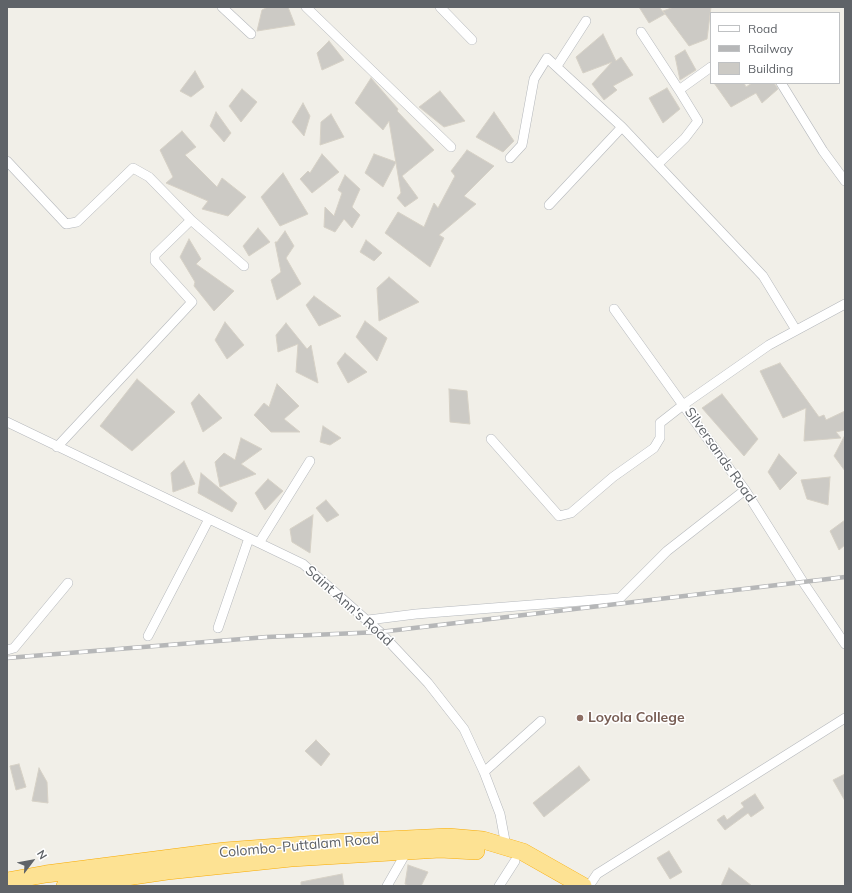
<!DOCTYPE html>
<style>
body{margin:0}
#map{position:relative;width:852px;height:893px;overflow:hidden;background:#f1efe8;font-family:Mulish,sans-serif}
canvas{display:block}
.frame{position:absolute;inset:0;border:8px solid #5f6368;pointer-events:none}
.legend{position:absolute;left:710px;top:12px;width:130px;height:72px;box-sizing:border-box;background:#fff;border:1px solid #bfc1c3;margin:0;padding:5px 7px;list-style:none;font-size:12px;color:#5f6368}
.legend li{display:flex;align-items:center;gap:8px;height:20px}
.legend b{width:20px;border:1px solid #bfc1c3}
.north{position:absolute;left:12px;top:841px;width:40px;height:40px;-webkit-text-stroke:3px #fff;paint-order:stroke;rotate:58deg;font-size:11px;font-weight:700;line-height:16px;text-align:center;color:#5f6368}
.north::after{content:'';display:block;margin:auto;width:14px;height:18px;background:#5f6368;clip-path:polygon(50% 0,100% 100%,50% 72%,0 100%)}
</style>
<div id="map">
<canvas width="852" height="893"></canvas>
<div class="frame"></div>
<ul class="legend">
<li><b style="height:5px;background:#fff"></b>Road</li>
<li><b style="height:5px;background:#b6b7b8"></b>Railway</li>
<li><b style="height:11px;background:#cccac5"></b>Building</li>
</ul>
<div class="north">N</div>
</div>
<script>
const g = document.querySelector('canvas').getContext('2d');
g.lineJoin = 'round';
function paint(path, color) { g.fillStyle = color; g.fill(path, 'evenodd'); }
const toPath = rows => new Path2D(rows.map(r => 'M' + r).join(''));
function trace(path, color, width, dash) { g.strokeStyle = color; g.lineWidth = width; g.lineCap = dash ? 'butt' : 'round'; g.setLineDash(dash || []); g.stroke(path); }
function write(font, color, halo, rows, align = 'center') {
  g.font = font + ' Mulish,sans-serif'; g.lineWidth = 3; g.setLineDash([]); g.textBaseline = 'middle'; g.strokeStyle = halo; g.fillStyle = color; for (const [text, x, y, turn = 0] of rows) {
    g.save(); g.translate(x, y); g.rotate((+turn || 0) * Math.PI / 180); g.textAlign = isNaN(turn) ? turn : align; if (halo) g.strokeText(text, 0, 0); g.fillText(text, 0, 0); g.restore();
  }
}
const building = toPath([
 [268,7,288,7,295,25,257,31,262,10,268,7],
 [639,7,659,7,665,14,649,23,639,7],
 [674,7,711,7,707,39,689,46,663,11,674,7],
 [603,34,616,61,621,57,633,75,613,86,617,90,604,100,592,84,612,62,583,73,576,57,603,34],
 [329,41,344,60,322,70,317,53,329,41],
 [685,50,696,70,680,80,675,56,685,50],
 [195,71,204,87,191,97,180,91,195,71],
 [371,78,398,109,397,111,434,150,402,176,418,198,405,207,397,198,401,193,389,121,383,130,355,103,371,78],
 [714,83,744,83,746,87,752,83,774,83,778,89,762,103,756,93,731,107,714,83],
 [667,88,680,109,663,123,649,98,667,88],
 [242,89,257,102,241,122,229,106,242,89],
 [440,91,465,121,444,127,419,107,440,91],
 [303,103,310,116,304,136,292,122,303,103],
 [216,112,231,133,224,142,210,126,216,112],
 [494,112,514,141,503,152,476,137,494,112],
 [331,114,344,137,320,145,321,122,331,114],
 [182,131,196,147,185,155,217,187,222,178,246,197,228,216,202,209,208,201,166,183,173,177,160,150,182,131],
 [467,150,494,166,464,196,476,204,439,235,444,238,430,267,385,233,398,212,424,227,434,203,438,208,455,176,451,171,467,150],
 [322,154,339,172,312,193,300,179,308,171,310,173,322,154],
 [374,154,396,162,383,187,365,173,374,154],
 [283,173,308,214,280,226,261,197,283,173],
 [345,175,360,189,352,207,360,215,352,228,344,219,335,232,324,227,325,207,334,216,342,193,338,190,345,175],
 [258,228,270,242,249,256,243,246,258,228],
 [285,231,294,246,286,258,301,284,277,300,271,280,281,272,275,242,277,242,285,231],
 [189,239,201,259,196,264,234,291,214,311,194,286,195,282,180,257,189,239],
 [366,240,382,253,374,261,360,252,366,240],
 [389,277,419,302,379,321,377,288,389,277],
 [314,296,341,316,319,326,306,305,314,296],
 [365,321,387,338,377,361,356,337,365,321],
 [225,322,244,345,227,359,215,340,225,322],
 [286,323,307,349,311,345,318,383,296,372,298,344,278,352,276,335,286,323],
 [345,353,367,372,348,383,337,363,345,353],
 [780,363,819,417,824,415,826,420,845,411,845,430,836,432,841,438,804,441,806,408,783,418,760,371,780,363],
 [137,379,175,412,132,451,100,426,137,379],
 [277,384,299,406,284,419,300,432,271,432,254,415,264,403,269,407,277,384],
 [449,389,467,391,470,424,450,422,449,389],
 [199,394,222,418,203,432,191,403,199,394],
 [722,394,758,439,744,456,702,408,722,394],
 [323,426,341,438,330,445,320,442,323,426],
 [845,435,845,471,834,456,845,435],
 [241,438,262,449,241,464,256,474,220,487,215,462,224,453,235,460,241,438],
 [779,454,797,473,780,490,768,472,779,454],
 [184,461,195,484,173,492,171,473,184,461],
 [201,473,237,503,232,512,198,493,201,473],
 [830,477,828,505,807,499,801,480,830,477],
 [268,479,283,491,265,510,255,493,268,479],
 [326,500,339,515,327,522,316,508,326,500],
 [313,515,310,553,292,542,290,529,313,515],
 [845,520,845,545,839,550,830,531,845,520],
 [316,740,330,754,321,766,305,751,316,740],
 [19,764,26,787,16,790,10,766,19,764],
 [579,766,590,780,544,817,533,803,579,766],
 [39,768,47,782,48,803,32,801,39,768],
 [845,774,845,801,833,780,845,774],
 [755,794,764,808,751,817,748,813,725,830,717,820,724,815,727,820,744,807,741,803,755,794],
 [669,851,682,872,670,879,657,858,669,851],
 [408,865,428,872,421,886,409,886,405,884,408,865],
 [729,868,752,886,721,886,729,868],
 [342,874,344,886,301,886,301,882,342,874]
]);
paint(building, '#cccac5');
trace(building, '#d6d1c6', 1);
const street = toPath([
 [222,7,251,34],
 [306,7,451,147],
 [440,7,472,40],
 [641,32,679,90],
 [557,66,586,21],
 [781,83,823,151,845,181],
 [622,127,763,276,796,330],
 [510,158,522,145,534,79,547,58,622,127,549,205],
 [7,161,66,224,77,222,133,168,149,177,191,220,244,266],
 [658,164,685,138,698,121,679,90,711,67],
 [845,304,769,345,683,405,745,490,803,582,845,644],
 [7,422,303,564,380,632,428,683,464,729,484,772,500,814,506,846],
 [491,439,559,516,571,513,613,477,654,448,660,438,660,423,683,405,614,309],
 [57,447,192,302,155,261,155,255,191,220],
 [259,543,310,461],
 [368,620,416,614,620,598,667,551,745,490],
 [218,628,249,538],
 [148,636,209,519],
 [7,650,14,648,68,583],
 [484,772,541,721],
 [387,886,407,851],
 [499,886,515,861],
 [589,886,597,874,845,718]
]);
const highway = toPath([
 [7,881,46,874,225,851,345,842,448,837,483,840,523,852,583,886],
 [65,886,167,871,291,858,440,849,476,851]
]);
trace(street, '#b5b8bc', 10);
trace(highway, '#f9ab00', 18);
trace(street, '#fff', 9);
trace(highway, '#fde293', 17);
const rail = toPath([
 [7,658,267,637,380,632,845,577]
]);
trace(rail, '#b6b7b8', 4.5);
trace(rail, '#fff', 3, [9]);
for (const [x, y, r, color] of [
 [580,718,4,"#8d6e63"]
]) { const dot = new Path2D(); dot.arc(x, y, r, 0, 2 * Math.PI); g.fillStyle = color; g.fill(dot); trace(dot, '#fff', 1.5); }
write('14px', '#5f6368', '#fff', [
 ["Silversands Road",720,455,55],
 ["Saint Ann's Road",349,606,42],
 ["Colombo-Puttalam Road",299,846,-5]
]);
write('bold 14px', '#785e54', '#fff', [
 ["Loyola College",588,718]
], 'left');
</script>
